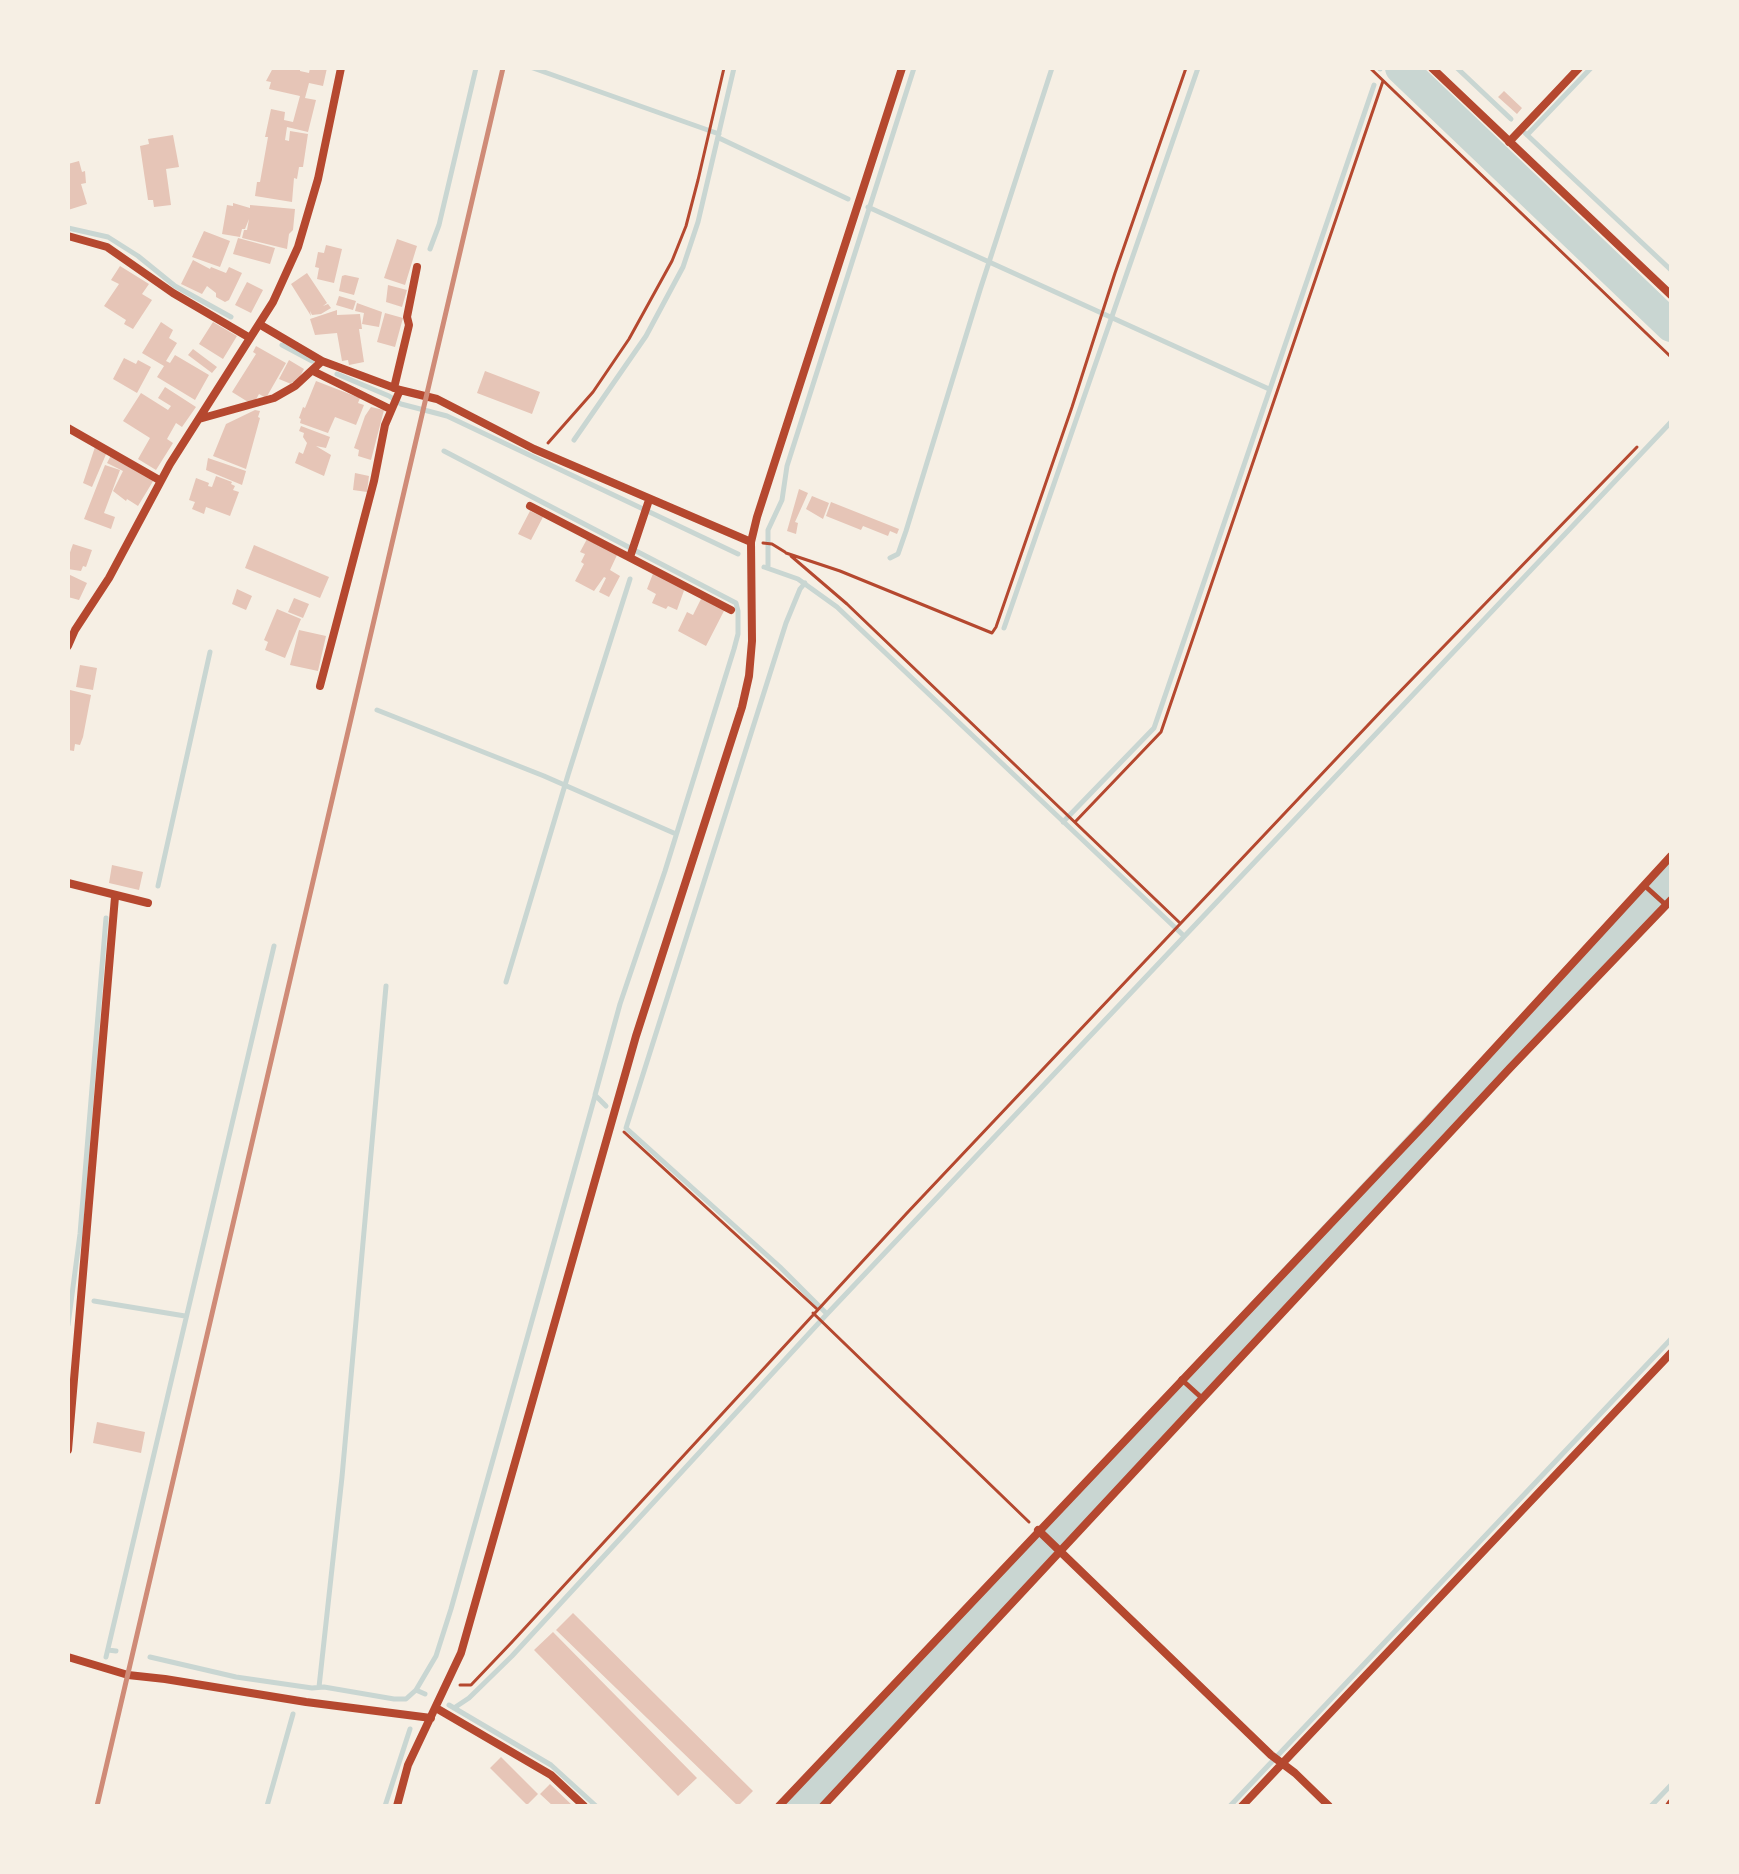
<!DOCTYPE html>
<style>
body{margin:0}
#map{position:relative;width:1739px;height:1874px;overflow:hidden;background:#f6efe4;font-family:"Roboto Serif",serif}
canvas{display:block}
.frame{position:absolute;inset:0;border:70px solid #f6efe4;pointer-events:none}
</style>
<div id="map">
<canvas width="1739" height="1874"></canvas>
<div class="frame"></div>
</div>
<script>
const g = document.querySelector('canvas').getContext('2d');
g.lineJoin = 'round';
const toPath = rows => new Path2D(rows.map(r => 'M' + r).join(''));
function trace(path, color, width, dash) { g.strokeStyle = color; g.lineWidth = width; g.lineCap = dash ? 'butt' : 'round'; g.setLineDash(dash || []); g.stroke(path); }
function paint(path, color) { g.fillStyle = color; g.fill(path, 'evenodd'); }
trace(toPath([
 [533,68,719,134],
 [1457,68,1511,119],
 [1380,69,1380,68],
 [1525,133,1671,270],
 [1527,135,1591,68],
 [719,138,848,199],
 [868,207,1269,389],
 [68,228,108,237,138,256,175,286,231,317],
 [430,249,439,225,476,68],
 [282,345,312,361],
 [337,374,389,396,401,404,447,416,738,554],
 [574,440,646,336,683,267,698,222,734,68],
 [444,451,736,603,738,611,738,634,734,649,665,871,620,1004,595,1095,606,1106],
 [890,558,898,554,906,531,980,290,1052,68],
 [764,567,798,579,837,607,1184,936],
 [768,567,768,530,782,500,787,466,914,68],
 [805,583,800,589,786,623,626,1128,780,1267,827,1314],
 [1004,628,1198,68],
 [377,710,544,776,676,834],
 [1063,822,1154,728,1374,85],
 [158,886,210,652],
 [506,982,568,775,630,579],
 [94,1301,185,1316],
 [68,1325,80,1234,106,918],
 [108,1650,116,1651],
 [106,1657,274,946],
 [150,1657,236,1677,312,1688,324,1687,394,1699,406,1699,416,1690,425,1694],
 [319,1687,342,1477,386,986],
 [416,1690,436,1656,451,1609,595,1096],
 [449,1705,551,1765,596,1806],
 [454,1708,469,1698,512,1656,827,1314,1671,422],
 [267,1806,293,1714],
 [385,1806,410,1729],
 [1230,1806,1671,1339],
 [1651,1806,1671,1785]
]), '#c9d6d2', 5);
trace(toPath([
 [1401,68,1671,326],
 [801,1806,965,1629,1671,879]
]), '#c9d6d2', 32);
paint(toPath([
 [273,68,300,68,300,71,309,73,310,68,327,68,323,86,309,83,305,98,316,100,308,132,287,127,285,140,289,141,290,131,308,134,303,167,299,167,297,179,294,178,292,202,255,196,257,182,260,182,268,137,265,137,271,109,285,112,284,120,293,122,300,96,269,89,271,82,266,81],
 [1504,91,1522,108,1517,114,1498,97],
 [173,135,179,167,166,169,171,205,154,207,153,200,148,200,140,146,149,144,148,139],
 [79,161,82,172,85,171,86,183,81,184,87,204,68,210,68,164],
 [233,203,250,208,250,205,295,209,293,230,289,234,287,249,242,238,244,230,247,230,249,219,245,229,242,229,240,237,222,234,227,205,233,206],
 [204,231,230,241,220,267,192,257],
 [238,238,275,248,270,264,233,254],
 [397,239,417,246,405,285,384,278],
 [326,245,342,249,334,283,317,279,319,268,315,267,318,252,324,253],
 [193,260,210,269,211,267,226,273,229,267,242,273,229,300,225,302,216,297,216,293,207,286,202,294,181,284],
 [120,266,149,284,142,294,152,300,133,329,124,324,126,320,104,306,119,284,111,280],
 [307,273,327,303,323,306,328,304,331,308,321,314,312,315,310,311,311,316,291,284],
 [345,275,359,278,354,295,339,291,342,276],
 [247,282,263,290,251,313,235,305],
 [388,285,407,290,402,307,386,302],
 [339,296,356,301,353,310,336,305],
 [357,303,382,312,379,327,362,324,364,313,355,311],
 [337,310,337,315,360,314,362,329,359,329,364,362,349,365,348,360,342,361,337,333,315,335,310,319],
 [385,313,403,318,395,347,377,342],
 [161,322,173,330,169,338,177,343,166,361,170,363,175,355,209,375,195,400,157,377,164,366,142,353],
 [213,322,237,336,223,359,199,344],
 [256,346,286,363,266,398,259,394,253,405,232,392,256,354,253,352],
 [193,349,217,367,212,373,188,355],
 [124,358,136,364,138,360,151,367,137,393,113,379],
 [289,360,304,369,296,384,292,382,291,384,279,379],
 [485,371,540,392,532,414,477,393],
 [316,381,360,398,358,403,364,405,356,425,335,417,328,433,300,423,301,419,299,418,303,407,305,408],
 [165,387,196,407,182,427,176,423,167,439,173,443,156,470,138,459,150,438,123,421,141,393,168,410,171,406,158,398],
 [371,407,384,410,371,460,358,456,359,450,354,448,365,416],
 [255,410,260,411,258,417,260,418,246,469,213,456,226,424],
 [301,426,330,437,326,448,316,446,331,455,324,476,295,463,299,452,303,454,307,443,303,437,304,433,299,431],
 [95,447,107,452,92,487,83,483],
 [112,453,155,478,138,506,127,499,126,501,113,491,123,471,107,463],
 [208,458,246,471,242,485,206,470],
 [105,465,120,470,104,513,115,517,111,529,84,519],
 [355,473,369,476,367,492,353,490],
 [216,476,232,482,231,484,235,486,233,490,239,492,230,516,206,507,204,514,192,509,195,502,189,500,196,478,209,483,208,486,212,487],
 [799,489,808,493,795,522,798,523,796,534,787,531],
 [812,496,829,503,823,519,806,509],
 [831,502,899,529,897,534,890,531,888,536,863,526,861,530,826,516],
 [530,511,543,517,531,540,518,534],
 [587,539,617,555,610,570,620,576,609,597,599,592,606,578,604,577,594,591,575,581,584,564,581,562,585,554,580,552],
 [73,544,92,550,86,567,83,566,81,571,68,569,68,558],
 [254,545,329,577,320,598,245,568],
 [654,571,686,585,677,610,668,606,666,609,652,603,656,594,647,589],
 [68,574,87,583,79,600,68,597],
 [237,589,252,596,246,610,232,604],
 [702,597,725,609,706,646,678,631,687,612,693,615],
 [294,598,309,604,303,618,288,612],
 [277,609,301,619,285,658,265,650,268,642,264,640],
 [299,630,326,636,318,671,290,665],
 [80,665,97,668,93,690,76,687],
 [70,690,91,695,83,737,80,745,75,744,74,751,68,750],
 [112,865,143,872,139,890,109,883],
 [97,1422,145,1432,141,1453,93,1443],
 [573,1613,753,1791,738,1806,556,1630],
 [553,1632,697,1778,678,1796,534,1650],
 [501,1757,538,1794,527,1805,490,1768],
 [550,1784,573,1806,553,1806,540,1794]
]), '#e6c5b7');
trace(toPath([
 [1370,68,1671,357],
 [548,443,593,392,629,339,672,261,686,226,698,180,724,68],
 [763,543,772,544,785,552],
 [786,553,840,571,992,633,996,627,1072,407,1115,273,1186,68],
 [791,556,847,604,1180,923],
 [1075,822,1161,732,1383,81],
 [624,1132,817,1309],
 [813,1313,1029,1522],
 [460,1685,471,1685,512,1642,907,1213,1386,706,1637,447]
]), '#b5482f', 3);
trace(toPath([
 [1645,886,1666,905],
 [1181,1379,1203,1399]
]), '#b5482f', 5);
trace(toPath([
 [1432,68,1671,295],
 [1509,142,1579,68],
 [68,236,107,247,173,293,250,338],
 [259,324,322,361,400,390,437,399,534,449,751,542],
 [313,371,390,409],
 [394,388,409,325,407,317,417,267],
 [199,419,274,398,295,386,322,361],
 [68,428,161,481],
 [530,506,731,610],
 [630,557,649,500],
 [68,646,75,630,109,578,170,464,273,302,298,247,318,179,341,68],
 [320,686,374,481,385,425,400,390],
 [68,883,148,903],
 [68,1450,115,897],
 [1038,1530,1271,1755,1295,1773,1329,1806],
 [68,1657,128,1675,165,1679,306,1702,431,1718],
 [436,1708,551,1775,584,1806],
 [397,1806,408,1765,461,1653,636,1036,742,707,749,676,752,641,751,542,757,517,902,68],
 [779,1806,1426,1123,1671,856],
 [823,1806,1510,1068,1671,900],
 [1242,1806,1671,1353],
 [1669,1806,1671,1803]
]), '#b5482f', 8);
trace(toPath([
 [97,1806,503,68]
]), '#cf8b77', 5);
</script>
